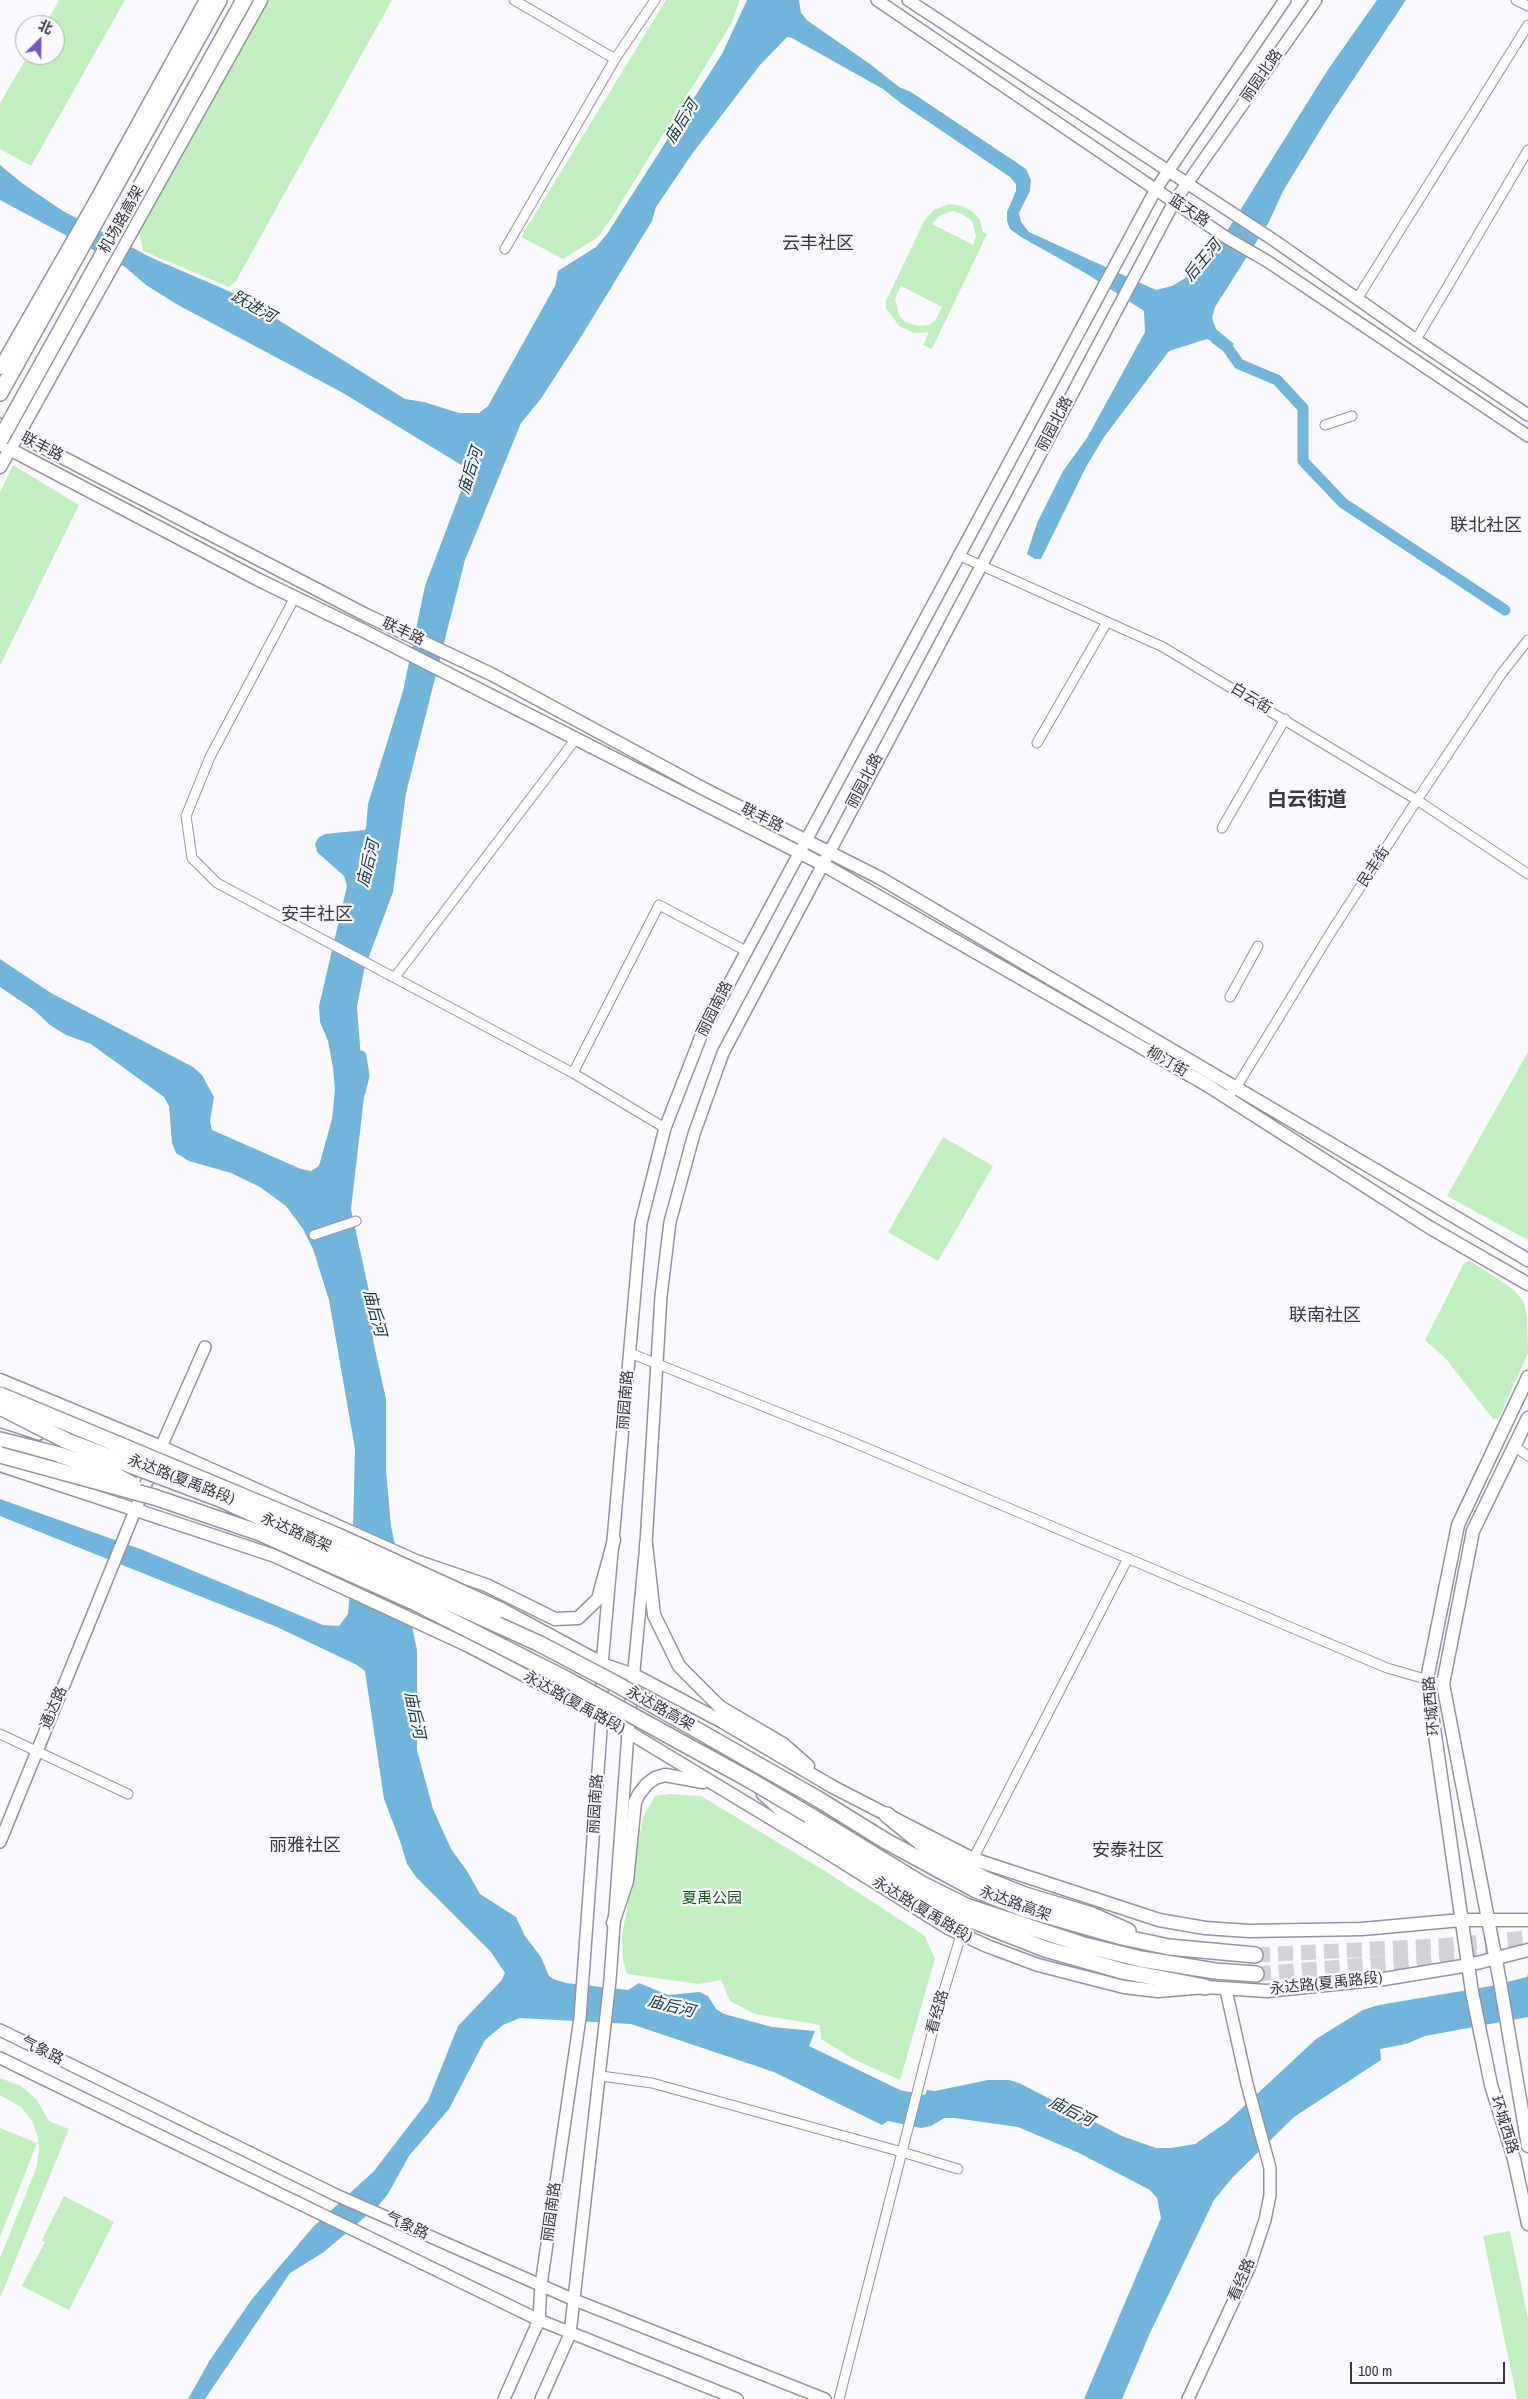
<!DOCTYPE html>
<meta charset="utf-8">
<style>
body{margin:0}
#map{position:relative;width:1528px;height:2399px;overflow:hidden;background:#faf9fd;font-family:"Archivo Narrow","Noto Sans SC",sans-serif}
canvas{display:block}
.north{position:absolute;left:15px;top:15px;width:50px;height:50px;box-sizing:border-box;background:#faf9fd;border:1px solid #adacb1;border-radius:50%;rotate:23deg;font-size:14px;font-weight:700;line-height:20px;text-align:center;color:#39383f}
.north::after{content:'';display:block;margin:auto;width:18px;height:22px;background:#7556cf;clip-path:polygon(50% 0,100% 100%,50% 72%,0 100%)}
.scale{position:absolute;left:1350px;top:2362px;width:155px;height:22px;box-sizing:border-box;border:2px solid #39383f;border-top:0;padding-left:6px;font-size:15px;line-height:18px;white-space:nowrap;color:#39383f;-webkit-text-stroke:4px #faf9fd;paint-order:stroke}
</style>
<div id="map">
<canvas width="1528" height="2399"></canvas>
<div class="north">北</div>
<div class="scale">100 m</div>
</div>
<script>
const g = document.querySelector('canvas').getContext('2d');
g.lineJoin = 'round';
function paint(path, color) { g.fillStyle = color; g.fill(path, 'evenodd'); }
const toPath = rows => new Path2D(rows.map(r => 'M' + r).join(''));
function trace(path, color, width, dash) { g.strokeStyle = color; g.lineWidth = width; g.lineCap = dash ? 'butt' : 'round'; g.setLineDash(dash || []); g.stroke(path); }
function write(font, color, halo, rows, align = 'center') {
  g.font = font + ' "Archivo Narrow","Noto Sans SC",sans-serif'; g.lineWidth = 4.5; g.setLineDash([]); g.textBaseline = 'middle'; g.strokeStyle = halo; g.fillStyle = color; for (const [text, x, y, turn = 0] of rows) {
    g.save(); g.translate(x, y); g.rotate((+turn || 0) * Math.PI / 180); g.textAlign = isNaN(turn) ? turn : align; if (halo) g.strokeText(text, 0, 0); g.fillText(text, 0, 0); g.restore();
  }
}
paint(toPath([
 [59,0,125,0,31,166,0,149,0,103,28,55,55,55,55,25,45,25],
 [268,0,392,0,236,281,229,287,143,251,139,230,188,139],
 [666,0,740,0,731,24,614,214,598,237,563,259,521,237],
 [949,204,962,206,973,212,980,220,983,232,987,234,932,349,923,345,929,332,914,333,899,326,886,308,886,301,925,219,934,210],
 [952,211,962,214,972,221,976,236,973,245,932,224,939,216],
 [960,273,935,321,929,325,918,326,905,322,899,315,895,299,901,286,942,307],
 [13,465,79,505,0,666,0,493],
 [1528,1052,1528,1240,1447,1196],
 [943,1137,993,1166,938,1261,888,1232],
 [1470,1261,1513,1289,1523,1301,1527,1316,1528,1353,1499,1418,1493,1419,1446,1359,1425,1340,1464,1263],
 [670,1794,701,1796,825,1871,925,1936,935,1959,900,2080,853,2059,821,2039,820,2025,755,2014,730,2001,721,1980,699,1984,627,1974,623,1960,622,1936,643,1817,655,1796],
 [0,2078,21,2086,37,2100,49,2121,69,2129,0,2298,0,2258,36,2169,39,2151,38,2138,32,2121,21,2107,0,2095],
 [0,2128,37,2143,0,2237],
 [64,2196,114,2222,69,2310,22,2286,45,2242,42,2240],
 [1510,2231,1528,2319,1528,2399,1517,2399,1483,2236]
]), '#bff0bd');
paint(toPath([
 [747,0,799,0,801,13,808,21,870,64,899,87,911,92,1026,169,1031,180,1030,191,1019,213,1021,222,1029,232,1156,290,1172,286,1187,277,1219,244,1327,71,1377,0,1406,0,1329,116,1283,191,1269,222,1215,307,1212,318,1216,329,1234,344,1225,352,1219,345,1207,339,1169,351,1104,437,1086,467,1041,559,1035,559,1027,554,1037,523,1063,471,1087,438,1145,332,1144,311,1087,274,1021,237,1010,229,1007,221,1007,212,1016,191,1016,184,1010,177,902,104,883,89,792,38,787,37,760,65,692,154,656,207,652,221,579,340,540,400,521,423,465,560,406,793,393,892,364,970,357,1007,364,1097,351,1209,372,1305,373,1340,386,1399,386,1470,391,1526,417,1650,417,1750,433,1809,451,1849,467,1871,480,1894,516,1917,525,1936,541,1957,549,1976,553,1979,566,1983,628,1990,639,1983,668,1995,699,1992,708,1996,716,2009,724,2014,772,2027,815,2031,809,2046,900,2090,925,2095,927,2090,935,2091,988,2080,1009,2080,1019,2083,1122,2136,1156,2148,1171,2148,1195,2144,1227,2122,1316,2039,1363,2010,1379,2005,1491,1986,1527,1977,1528,1974,1528,2017,1425,2036,1406,2044,1380,2049,1381,2060,1294,2117,1233,2177,1214,2200,1150,2333,1122,2399,1084,2399,1161,2218,1157,2198,1150,2190,1077,2152,1018,2127,954,2118,944,2118,931,2126,921,2128,888,2121,882,2125,774,2072,631,2024,520,2018,503,2025,485,2040,449,2109,409,2156,388,2194,378,2206,324,2252,290,2273,205,2399,188,2399,210,2360,252,2299,313,2227,374,2171,428,2101,458,2026,502,1980,505,1973,491,1952,416,1877,407,1864,400,1841,384,1799,365,1671,357,1665,277,1627,0,1516,0,1499,143,1550,323,1625,339,1626,348,1614,352,1568,355,1449,329,1300,313,1249,303,1229,286,1206,260,1187,231,1173,189,1161,176,1153,172,1143,169,1106,164,1097,91,1044,66,1035,50,1025,34,1010,0,987,0,959,51,993,193,1067,202,1075,214,1097,210,1121,212,1130,301,1169,311,1171,319,1166,332,1119,335,1090,333,1068,328,1041,320,1022,319,1006,347,886,344,876,317,852,315,844,318,838,325,834,365,830,366,828,368,804,403,691,425,586,467,475,463,466,343,393,178,305,146,285,125,267,0,200,0,165,23,184,63,211,152,258,240,296,405,399,424,402,459,413,479,413,488,406,555,286,558,271,596,247,607,234,722,54]
]), '#71b6da');
trace(toPath([
 [1216,339,1227,347,1239,364,1277,380,1303,408,1303,461,1343,503,1505,610],
 [360,1092,364,1076,361,1056]
]), '#71b6da', 11);
trace(toPath([
 [1255,1955,1438,1946,1528,1938],
 [1256,1974,1501,1954]
]), '#d3d2d7', 15, [15, 8]);
const street = toPath([
 [514,0,615,59],
 [1516,0,1528,6],
 [505,249,615,59,655,0],
 [1357,299,1528,25],
 [1416,340,1528,150],
 [1325,425,1352,416],
 [958,555,1163,647,1417,800,1528,874],
 [295,597,210,757,186,816,192,858,217,883,573,1073,665,1128],
 [1037,743,1107,622],
 [1222,828,1285,719],
 [395,977,575,740],
 [1230,997,1258,946],
 [573,1073,659,905,746,951],
 [1226,1098,1237,1086,1333,929,1417,800,1502,673,1528,640],
 [314,1235,356,1221],
 [630,1353,850,1441,1387,1668,1443,1684],
 [1514,1446,1528,1456],
 [0,1734,128,1794],
 [973,1859,1128,1558],
 [601,2076,652,2083,902,2152,839,2399],
 [958,2169,902,2152,938,2010,961,1935]
]);
const secondary = toPath([
 [877,0,1227,238,1267,261,1528,436],
 [908,0,1275,241,1416,340,1528,415],
 [0,1842,161,1447,205,1347],
 [0,2030,336,2195,572,2299,825,2399],
 [0,2058,539,2320,737,2399],
 [504,2399,539,2320,541,2285,580,2018,602,1716,602,1665,641,1223,665,1128,701,1036,1156,189,1285,0],
 [541,2399,570,2334,610,1980,628,1733,646,1544,661,1296,670,1222,694,1134,723,1053,1174,202,1316,0],
 [1188,2399,1249,2268,1265,2220,1270,2195,1270,2168,1247,2084,1226,1990]
]);
const primary = toPath([
 [0,368,91,209,206,0],
 [0,425,366,615,493,675,706,790,880,878,1528,1260],
 [0,444,259,580,364,631,822,864,1207,1085,1429,1227,1528,1284],
 [0,467,261,0],
 [1528,1377,1458,1525,1427,1679,1472,1992,1491,2085,1514,2159,1528,2224],
 [0,1380,161,1447,416,1561,486,1585,555,1619,578,1618,598,1599,614,1540],
 [1528,1418,1473,1531,1443,1684,1500,1982,1528,2146],
 [0,1465,275,1556,469,1646,602,1716,822,1849,948,1928,987,1946,1038,1965,1124,1987,1158,1991,1205,1987,1267,1991,1384,1979,1469,1965,1528,1950],
 [646,1544,654,1615,679,1666,720,1707,783,1744,808,1766],
 [593,1661,634,1675,721,1721,833,1787,973,1859,1159,1920,1205,1928,1249,1931,1362,1929,1461,1920,1528,1920],
 [613,1923,627,1881,635,1802,639,1794,647,1784,655,1778,665,1775,703,1782]
]);
const highway = toPath([
 [0,393,219,0],
 [0,1419,39,1432],
 [0,1440,60,1455],
 [500,1610,602,1665],
 [764,1793,803,1828,900,1885,956,1914,1045,1949,1122,1971,1205,1987],
 [818,1799,884,1840,976,1890,1024,1909,1122,1937,1169,1947,1255,1955],
 [809,1815,920,1883,966,1906,1084,1945,1141,1959,1215,1971,1256,1974],
 [887,1815,929,1849,987,1880,1025,1895,1092,1915,1128,1931]
]);
trace(street, '#9592a4', 11);
trace(secondary, '#9592a4', 14);
trace(primary, '#9592a4', 15);
trace(highway, '#9592a4', 18);
trace(street, '#fff', 9);
trace(secondary, '#fff', 11);
trace(primary, '#fff', 12);
trace(highway, '#fff', 15);
const highwayBridge = toPath([
 [0,440,244,0],
 [0,1395,338,1536,500,1610],
 [0,1407,67,1441,220,1499,540,1644,618,1685,818,1799],
 [0,1455,154,1497,260,1533,416,1603,566,1679,748,1779,809,1815],
 [60,1455,108,1471,133,1485]
]);
trace(highwayBridge, '#9592a4', 18, []);
trace(highwayBridge, '#fff', 15);
write('15px', '#39383f', '#faf9fd', [
 ["丽园北路",1262,76,-55],
 ["蓝天路",1189,211,34],
 ["机场路高架",122,220,-61],
 ["丽园北路",1055,424,-62],
 ["联丰路",42,447,27],
 ["联丰路",403,632,25],
 ["白云街",1251,699,31],
 ["丽园北路",865,781,-62],
 ["联丰路",762,818,26],
 ["民丰街",1374,867,-57],
 ["丽园南路",715,1009,-63],
 ["柳汀街",1167,1062,30],
 ["丽园南路",626,1400,-85],
 ["永达路(夏禹路段)",181,1480,21],
 ["永达路高架",296,1533,24],
 ["永达路(夏禹路段)",574,1703,29],
 ["环城西路",1432,1706,-95],
 ["通达路",54,1708,-67],
 ["永达路高架",660,1709,29],
 ["丽园南路",596,1804,-86],
 ["永达路高架",1015,1904,20],
 ["永达路(夏禹路段)",922,1910,31],
 ["永达路(夏禹路段)",1326,1984,-6],
 ["看经路",938,2012,-74],
 ["气象路",42,2051,26],
 ["环城西路",1504,2125,73],
 ["丽园南路",552,2212,-82],
 ["气象路",407,2226,24],
 ["看经路",1242,2280,-67]
]);
write('15px', '#105514', '#faf9fd', [
 ["夏禹公园",712,1899]
]);
write('italic 16px', '#163646', '#faf9fd', [
 ["庙后河",682,122,-58],
 ["后王河",1203,261,-50],
 ["跃进河",253,307,29],
 ["庙后河",471,471,-72],
 ["庙后河",369,864,-76],
 ["庙后河",374,1313,75],
 ["庙后河",414,1715,78],
 ["庙后河",671,2007,14],
 ["庙后河",1071,2112,27]
]);
write('18px', '#39383f', '#faf9fd', [
 ["云丰社区",818,244],
 ["联北社区",1486,526],
 ["安丰社区",317,915],
 ["联南社区",1325,1316],
 ["丽雅社区",305,1846],
 ["安泰社区",1128,1851]
]);
write('bold 20px', '#39383f', '#faf9fd', [
 ["白云街道",1307,801]
]);
</script>
